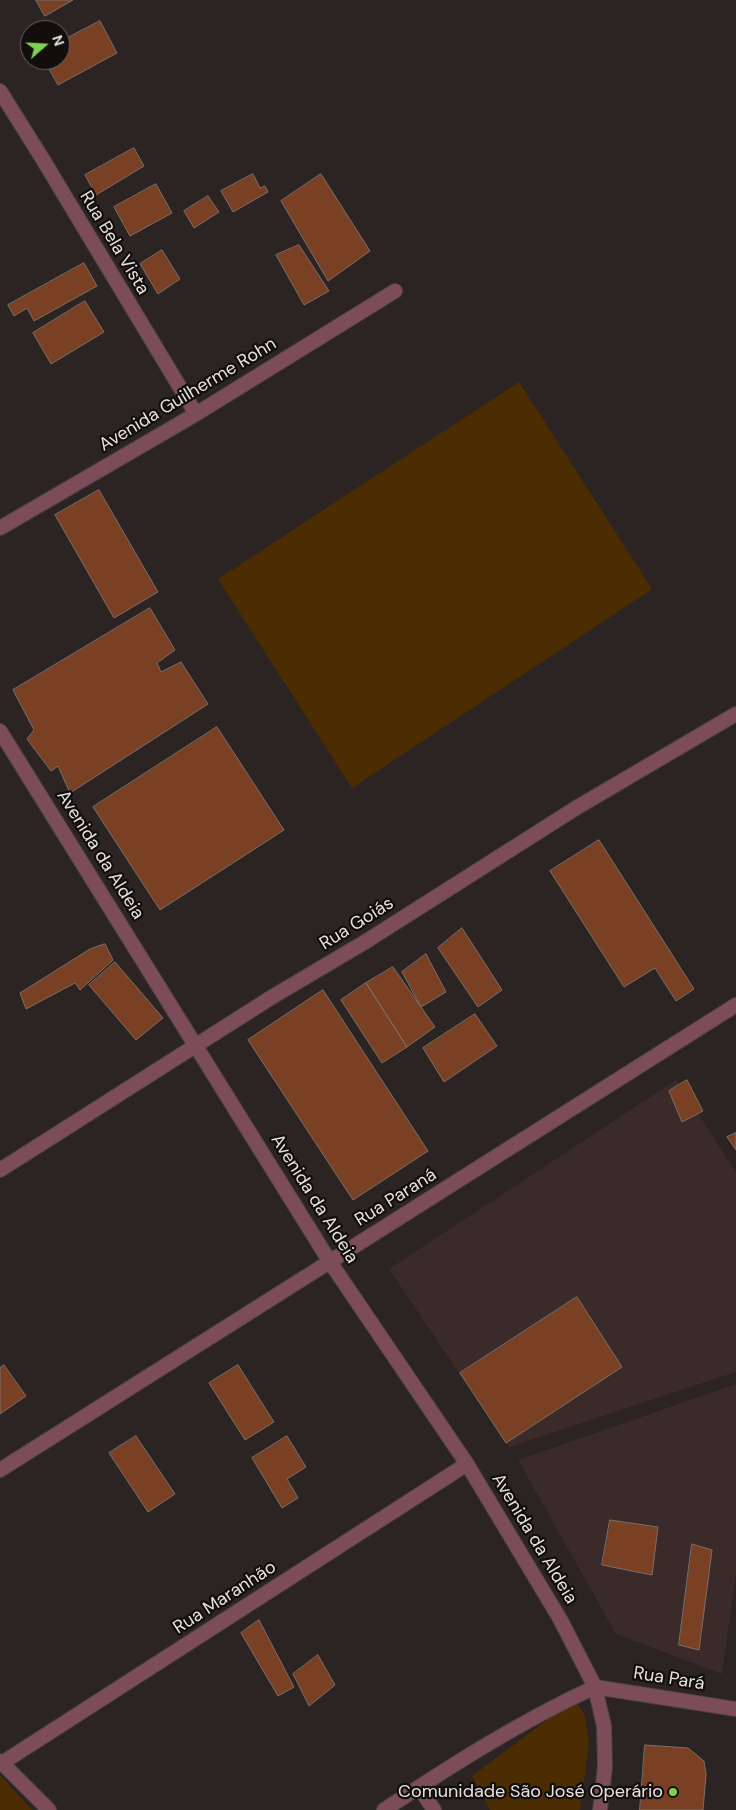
<!DOCTYPE html>
<html>
<head>
<meta charset="utf-8">
<style>
	body { margin:0 }
	#map { position:relative; width:736px; height:1810px; overflow:hidden; background:#2c2423; font-family:"DM Sans",sans-serif }
	canvas { display:block }
	.north { position:absolute; left:20px; top:20px; width:50px; height:50px; box-sizing:border-box; background:#120e0e; border:1px solid #676262; border-radius:50%; rotate:71deg; font-size:14px; font-weight:700; line-height:20px; text-align:center; color:#e7e1e1 }
	.north::after { content:''; display:block; margin:auto; width:18px; height:22px; background:#82d050; clip-path:polygon(50% 0,100% 100%,50% 72%,0 100%) }
</style>
</head>
<body>
<div id="map">
<canvas width="736" height="1810"></canvas>
<div class="north">N</div>
</div>
<script>
const g = document.querySelector('canvas').getContext('2d');
g.lineJoin = 'round';
function fill(path, color) {
  g.fillStyle = color;
  g.fill(path, 'evenodd');
}
function strokePath(path, color, width, dash) {
  g.strokeStyle = color;
  g.lineWidth = width;
  g.lineCap = dash ? 'butt' : 'round';
  g.setLineDash(dash || []);
  g.stroke(path);
}
function drawText(font, color, halo, rows, align = 'center') {
  g.font = font + ' "DM Sans",sans-serif';
  g.lineWidth = 4.5;
  g.setLineDash([]);
  g.textBaseline = 'middle';
  g.strokeStyle = halo;
  g.fillStyle = color;
  for (const [text, x, y, turn = 0] of rows) {
    g.save();
    g.translate(x, y);
    g.rotate((+turn || 0) * Math.PI / 180);
    g.textAlign = isNaN(turn) ? turn : align;
    if (halo) g.strokeText(text, 0, 0);
    g.fillText(text, 0, 0);
    g.restore();
  }
}
fill(new Path2D(`
	M 676,1080 L 736,1172 L 736,1372 L 509,1447 L 389,1269 Z
	M 736,1384 L 736,1573 L 722,1674 L 616,1634 L 518,1460 Z`), '#3a2a29');
fill(new Path2D(`
	M 519,382 L 652,589 L 352,788 L 218,579 Z
	M 575,1699 L 585,1716 L 589,1743 L 580,1810 L 490,1810 L 472,1776 Z
	M 0,1775 L 32,1810 L 0,1810 Z`), '#4c2d02');
const building = new Path2D(`
	M 36,0 L 73,0 L 45,16 Z
	M 100,21 L 117,53 L 58,85 L 44,60 L 60,60 L 60,42 Z
	M 134,148 L 144,166 L 96,195 L 85,175 Z
	M 253,174 L 260,188 L 265,186 L 268,192 L 233,212 L 221,191 Z
	M 321,174 L 370,251 L 328,281 L 281,201 Z
	M 156,184 L 172,213 L 130,236 L 114,207 Z
	M 208,196 L 219,212 L 194,228 L 184,211 Z
	M 299,245 L 329,291 L 304,305 L 276,255 Z
	M 162,250 L 180,279 L 158,294 L 140,264 Z
	M 84,263 L 97,286 L 34,321 L 27,308 L 14,316 L 8,305 Z
	M 85,301 L 104,332 L 51,364 L 33,333 Z
	M 99,490 L 158,592 L 114,618 L 55,515 Z
	M 150,608 L 175,650 L 157,663 L 161,672 L 181,662 L 208,704 L 70,793 L 58,766 L 51,771 L 27,739 L 34,730 L 13,690 Z
	M 217,727 L 284,830 L 160,910 L 93,807 Z
	M 599,840 L 694,989 L 676,1001 L 655,968 L 624,987 L 550,871 Z
	M 462,928 L 502,990 L 478,1007 L 438,948 Z
	M 105,944 L 113,960 L 80,990 L 75,983 L 26,1009 L 20,993 L 90,949 Z
	M 426,954 L 446,992 L 421,1007 L 402,972 Z
	M 115,962 L 163,1018 L 136,1040 L 89,985 Z
	M 393,967 L 435,1027 L 407,1047 L 366,983 Z
	M 366,983 L 407,1047 L 382,1063 L 341,1000 Z
	M 323,990 L 428,1151 L 353,1200 L 248,1040 Z
	M 475,1014 L 497,1046 L 444,1082 L 423,1048 Z
	M 687,1080 L 703,1111 L 682,1122 L 669,1091 Z
	M 736,1133 L 736,1150 L 727,1137 Z
	M 577,1297 L 622,1367 L 506,1443 L 460,1373 Z
	M 4,1365 L 26,1396 L 0,1414 L 0,1368 Z
	M 238,1365 L 274,1422 L 245,1440 L 209,1383 Z
	M 136,1436 L 175,1494 L 148,1512 L 109,1453 Z
	M 287,1436 L 306,1467 L 287,1479 L 298,1498 L 282,1508 L 252,1458 Z
	M 610,1520 L 658,1527 L 652,1575 L 602,1565 Z
	M 692,1544 L 712,1550 L 699,1650 L 679,1645 Z
	M 259,1620 L 294,1687 L 278,1696 L 241,1633 Z
	M 318,1655 L 335,1685 L 309,1706 L 293,1674 Z
	M 645,1745 L 688,1748 L 704,1761 L 706,1775 L 703,1810 L 640,1810 Z`);
fill(building, '#794024');
strokePath(building, '#796f6b', 1);
const minor = new Path2D(`
	M 0,91 L 42,158 L 196,414
	M 0,528 L 196,414 L 395,291
	M 0,731 L 330,1262 L 467,1464 L 560,1619 L 595,1687 L 604,1726 L 605,1767 L 600,1810
	M 0,1170 L 272,997 L 365,942 L 576,808 L 736,714
	M 0,1470 L 736,1005
	M 595,1687 L 736,1709
	M 2,1763 L 467,1464
	M 419,1787 L 434,1810
	M 384,1810 C 452,1765 521,1721 595,1687`);
const tertiary = new Path2D(`
	M 0,1761 L 49,1810`);
strokePath(minor, '#4a4241', 16);
strokePath(tertiary, '#4a4241', 16);
strokePath(minor, '#7c4c5a', 14);
strokePath(tertiary, '#7c4c5a', 14);
for (const [x, y, r, color] of [
	[673,1792,5,"#82d050"]
]) {
  const dot = new Path2D();
  dot.arc(x, y, r, 0, 2 * Math.PI);
  g.fillStyle = color;
  g.fill(dot);
  strokePath(dot, '#120e0e', 2);
}
drawText('18px', '#e7e1e1', '#120e0e', [
	["Rua Bela Vista",114,243,59],
	["Avenida Guilherme Rohn",188,395,-31],
	["Avenida da Aldeia",100,855,58],
	["Rua Goiás",357,924,-32],
	["Rua Paraná",396,1198,-32],
	["Avenida da Aldeia",314,1199,58],
	["Avenida da Aldeia",534,1539,59],
	["Rua Maranhão",225,1598,-33],
	["Rua Pará",669,1679,9]
]);
drawText('18px', '#e7e1e1', '#120e0e', [
	["Comunidade São José Operário",663,1792]
], 'right');
</script>
</body>
</html>
